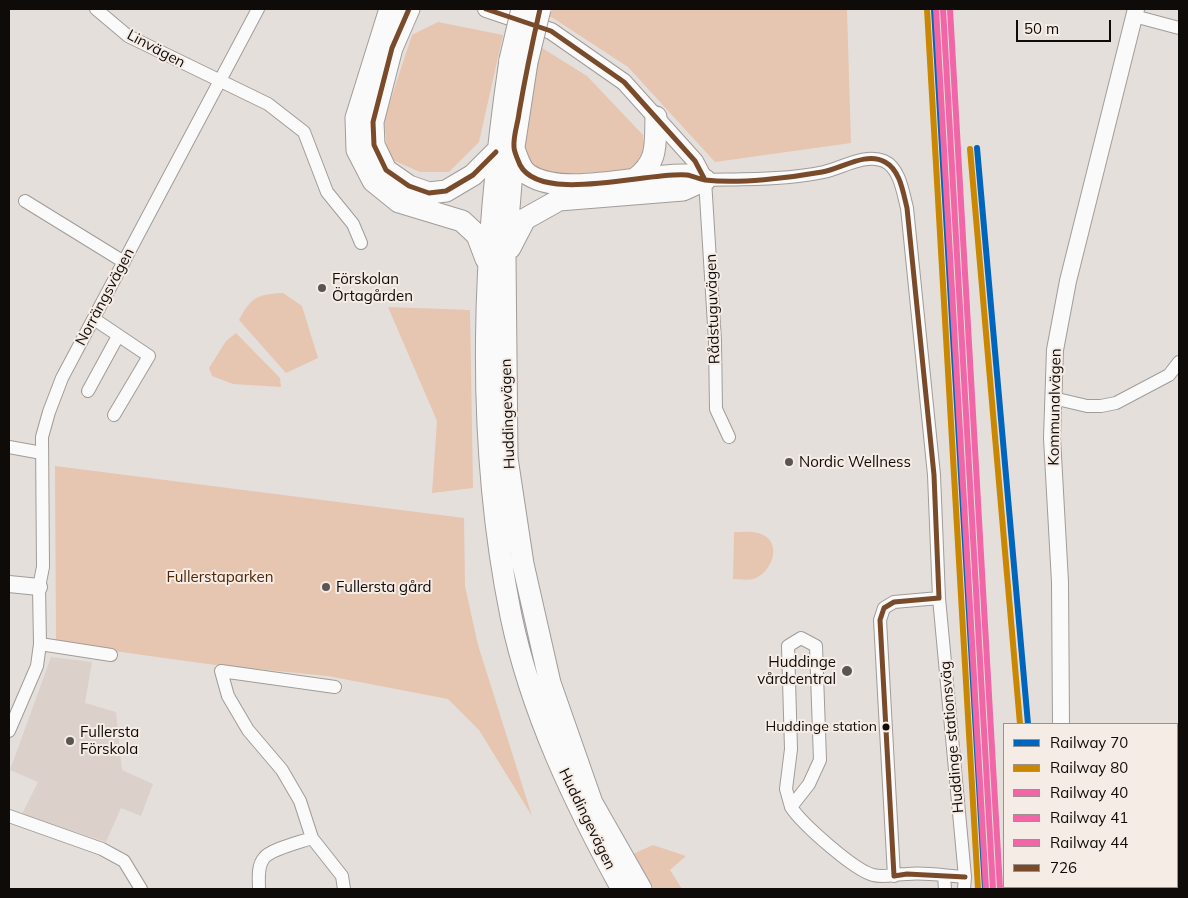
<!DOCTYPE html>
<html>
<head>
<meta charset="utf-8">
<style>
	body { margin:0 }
	#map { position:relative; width:1188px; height:898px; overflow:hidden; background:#e5dfdc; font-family:Mulish,sans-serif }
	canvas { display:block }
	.frame { position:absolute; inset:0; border:10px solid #0f0b09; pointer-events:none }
	.legend { position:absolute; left:1003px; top:723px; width:175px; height:165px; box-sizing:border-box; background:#f6ece6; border:1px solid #9a928e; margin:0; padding:6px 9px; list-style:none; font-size:15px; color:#0f0b09 }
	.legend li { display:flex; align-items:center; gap:10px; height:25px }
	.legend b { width:25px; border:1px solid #9a928e }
	.scale { position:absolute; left:1016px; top:20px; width:95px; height:22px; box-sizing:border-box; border:2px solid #0f0b09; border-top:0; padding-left:6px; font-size:15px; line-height:18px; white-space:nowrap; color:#0f0b09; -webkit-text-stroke:4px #f6ece6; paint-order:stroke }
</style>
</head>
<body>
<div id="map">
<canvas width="1188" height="898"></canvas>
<div class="frame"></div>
<ul class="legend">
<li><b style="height:6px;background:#0065bd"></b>Railway 70</li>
<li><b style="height:6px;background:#c98702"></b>Railway 80</li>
<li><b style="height:6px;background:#f166a7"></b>Railway 40</li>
<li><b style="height:6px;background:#f166a7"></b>Railway 41</li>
<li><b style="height:6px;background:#f166a7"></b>Railway 44</li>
<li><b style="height:6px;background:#7a4b2a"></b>726</li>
</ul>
<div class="scale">50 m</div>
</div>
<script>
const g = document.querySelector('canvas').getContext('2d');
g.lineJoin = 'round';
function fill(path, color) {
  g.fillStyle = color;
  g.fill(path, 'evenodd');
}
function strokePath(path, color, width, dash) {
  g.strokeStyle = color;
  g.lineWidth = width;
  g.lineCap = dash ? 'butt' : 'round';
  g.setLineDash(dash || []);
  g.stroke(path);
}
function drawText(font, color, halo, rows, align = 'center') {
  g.font = font + ' Mulish,sans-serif';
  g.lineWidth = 4;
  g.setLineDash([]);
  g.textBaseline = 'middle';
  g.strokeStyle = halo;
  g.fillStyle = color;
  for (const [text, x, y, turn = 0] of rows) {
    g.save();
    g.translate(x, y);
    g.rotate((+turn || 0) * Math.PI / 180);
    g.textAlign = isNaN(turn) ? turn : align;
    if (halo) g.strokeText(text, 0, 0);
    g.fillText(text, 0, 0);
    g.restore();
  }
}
fill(new Path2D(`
	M 51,657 L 92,662 L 85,703 L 116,712 L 122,770 L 153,784 L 141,816 L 121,808 L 106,842 L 22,814 L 38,782 L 10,770 Z`), '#dbd0ca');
fill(new Path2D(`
	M 532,9 L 847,9 L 851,143 L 715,162 L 628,67 L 553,18 Z
	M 438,22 L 503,35 L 479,142 L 449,172 L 420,172 L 388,158 L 384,120 L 412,35 Z
	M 539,46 L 587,76 L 643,135 L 645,156 L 631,170 L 549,175 L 530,167 L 524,148 Z
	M 283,293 L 302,306 L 318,358 L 286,373 L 239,320 C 251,297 258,294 283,293 Z
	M 388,307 L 470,310 L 473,488 L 432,493 L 437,421 Z
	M 236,333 L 280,378 L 281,387 L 233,384 L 212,376 L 209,368 L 226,341 Z
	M 55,466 L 464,518 L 465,586 L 478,645 L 532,816 L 479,730 L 448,699 L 328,676 L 215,665 L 56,643 Z
	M 734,532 C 741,532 751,531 758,533 C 782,539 775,569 756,578 C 750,581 739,579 733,579 Z
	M 653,845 L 686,856 L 670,870 L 682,889 L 654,889 L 633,854 Z`), '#e6c5b1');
const minor = new Path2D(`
	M 96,9 L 128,36 L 268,104 L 304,132 L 327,192 L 353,224 L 361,243
	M 1134,16 L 1179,28
	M 25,201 L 124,262
	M 94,319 L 149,356 L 114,415
	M 88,391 L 118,336
	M 1053,398 L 1087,406 L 1101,406 L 1116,403 L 1169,375 L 1179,362
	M 729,437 L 716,409 L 715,341 L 705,180 C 745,179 786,180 824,172 C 842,168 865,153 884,161 C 900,168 903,193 907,208 L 934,475 L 939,598 L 965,877 L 964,889
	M 9,447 L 42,453
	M 40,644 L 111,655
	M 335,687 L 221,671 L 228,696 L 248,730 L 282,770 L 300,801 L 312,838 L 342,876 L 344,889
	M 9,731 L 37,666 L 40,644 L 39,587 L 43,567 L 42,437 L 49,412 L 62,378 L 258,9
	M 791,807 L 786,789 L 791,749 L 788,646 L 801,638 L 816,646 L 820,760 L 809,784 L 791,807 C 802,824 854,870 873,875 C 884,878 896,874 907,874 C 926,872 946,876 965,877
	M 9,816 L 102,849 L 124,861 L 141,889
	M 894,876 L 880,620 L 884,608 L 894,602 L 939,598
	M 944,876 L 945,889
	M 259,889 C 259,880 257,866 264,858 C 271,849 301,842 312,838`);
const tertiary = new Path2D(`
	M 486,9 L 551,31 L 624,82 L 695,161 L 705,180
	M 9,584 L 39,587
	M 1061,724 L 1060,582 L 1052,438 L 1055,350 L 1068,281 L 1136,9
	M 1133,887 L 1135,889`);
const primary = new Path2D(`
	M 390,9 L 356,118 L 357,150 L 373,181 L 399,202 L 462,221 L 477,235 L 486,259
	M 409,9 L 392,48 L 373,122 L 374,145 L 386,170 L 409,186 L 429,193 L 446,191 L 473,175 L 496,152
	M 510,60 C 483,243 474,434 511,616 C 531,712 575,804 622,889
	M 527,62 L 514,147 L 505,257 L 507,458 L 523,564 L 550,683 L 592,803 L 641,889
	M 514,149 C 518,158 520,170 529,175 C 565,198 644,173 686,175 C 692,176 699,178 705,180
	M 635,179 C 659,161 655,144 656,117
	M 510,248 L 525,219 L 559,200 L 683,190 L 705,180`);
strokePath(minor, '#a09c99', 14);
strokePath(tertiary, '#a09c99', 18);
strokePath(primary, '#a09c99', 23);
strokePath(minor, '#fbfafa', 12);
strokePath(tertiary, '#fbfafa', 16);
strokePath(primary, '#fbfafa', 21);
const primaryBridge = new Path2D(`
	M 510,60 L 522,9
	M 527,62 L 540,9`);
strokePath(primaryBridge, '#a09c99', 23, []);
strokePath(primaryBridge, '#fbfafa', 21);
strokePath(new Path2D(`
	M 409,9 L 392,48 L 373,122 L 374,145 L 386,170 L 409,186 L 429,193 L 446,191 L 473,175 L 496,152
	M 486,9 L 551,31 L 624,82 L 695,161 L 705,180
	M 540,9 C 532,44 525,78 519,113 C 518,123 513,136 514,147 C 514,152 518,160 520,165 C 541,205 650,171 687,175 C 693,176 699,179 705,180 C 739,184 789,178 822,172 C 841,169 866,151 885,162 C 900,170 903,192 907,208 L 934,475 L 939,598
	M 894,876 L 880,620 L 884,608 L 894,602 L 939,598
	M 894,876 L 907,874 L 965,877`), '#7a4b2a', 5);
strokePath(new Path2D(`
	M 934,9 L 985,889
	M 977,148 L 1028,724`), '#0065bd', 6);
strokePath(new Path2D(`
	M 927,9 L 978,889
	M 970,149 L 1020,724`), '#c98702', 6);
strokePath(new Path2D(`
	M 943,9 L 993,889`), '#f166a7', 6);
strokePath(new Path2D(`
	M 936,9 L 986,889`), '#f166a7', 6);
strokePath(new Path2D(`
	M 950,9 L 1000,889`), '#f166a7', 6);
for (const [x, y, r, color] of [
	[322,288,5,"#5a5553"],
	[789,462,5,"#5a5553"],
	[326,587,5,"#5a5553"],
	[847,671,6,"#5a5553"],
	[886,727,4.5,"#0f0b09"],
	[70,741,5,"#5a5553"]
]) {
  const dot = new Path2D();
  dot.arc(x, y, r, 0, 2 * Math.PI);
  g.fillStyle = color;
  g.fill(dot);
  strokePath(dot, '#f6ece6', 2);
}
drawText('14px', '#0f0b09', '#f6ece6', [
	["Huddinge station",877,727]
], 'right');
drawText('15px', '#0f0b09', '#f6ece6', [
	["Linvägen",156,49,28],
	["Norrängsvägen",105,297,-62],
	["Rådstuguvägen",713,309,-92],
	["Kommunalvägen",1055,407,-89],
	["Huddingevägen",508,414,-92],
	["Huddinge stationsväg",952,737,-95],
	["Huddingevägen",587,819,64]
]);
drawText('15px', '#0f0b09', '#f6ece6', [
	["Förskolan",332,279],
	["Örtagården",332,296],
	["Nordic Wellness",799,462],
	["Fullersta gård",336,587],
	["Huddinge",836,662,"right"],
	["vårdcentral",836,679,"right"],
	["Fullersta",80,732],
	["Förskola",80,749]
], 'left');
drawText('15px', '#532400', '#f6ece6', [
	["Fullerstaparken",220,577]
]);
</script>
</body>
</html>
